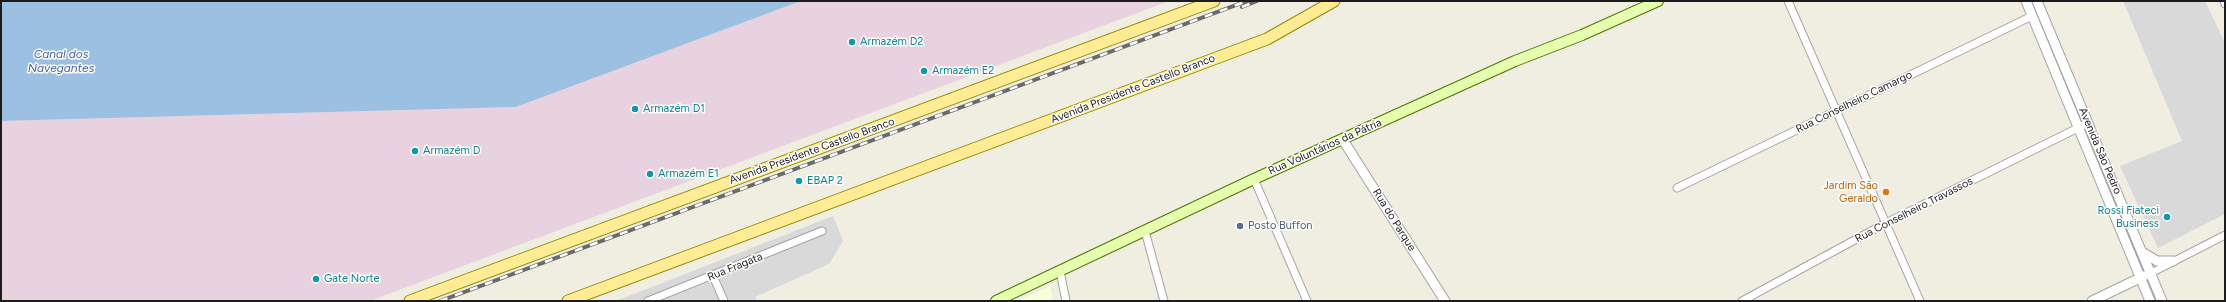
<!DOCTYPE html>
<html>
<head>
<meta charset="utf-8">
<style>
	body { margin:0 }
	#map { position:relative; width:2226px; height:302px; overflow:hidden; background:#efeee1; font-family:Figtree,sans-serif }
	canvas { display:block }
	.frame { position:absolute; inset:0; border:2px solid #1c1c1c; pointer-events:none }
</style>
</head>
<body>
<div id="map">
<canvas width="2226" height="302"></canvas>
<div class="frame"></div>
</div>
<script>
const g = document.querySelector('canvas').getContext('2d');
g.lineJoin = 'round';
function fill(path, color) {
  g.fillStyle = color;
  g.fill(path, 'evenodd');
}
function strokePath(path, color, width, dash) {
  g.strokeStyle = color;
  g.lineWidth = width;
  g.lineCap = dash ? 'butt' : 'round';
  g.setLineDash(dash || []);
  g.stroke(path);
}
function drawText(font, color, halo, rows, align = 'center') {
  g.font = font + ' Figtree,sans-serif';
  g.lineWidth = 3;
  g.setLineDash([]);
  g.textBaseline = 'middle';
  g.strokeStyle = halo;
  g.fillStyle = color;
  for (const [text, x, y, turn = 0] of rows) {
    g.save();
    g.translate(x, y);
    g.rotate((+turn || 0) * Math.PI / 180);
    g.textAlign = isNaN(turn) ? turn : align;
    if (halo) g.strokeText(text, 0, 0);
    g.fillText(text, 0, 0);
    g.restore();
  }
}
fill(new Path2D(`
	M 2123,1 L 2205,1 L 2225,43 L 2225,214 L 2158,248 L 2120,166 L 2182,141 Z
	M 833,216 L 843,241 L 829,264 L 755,297 L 757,301 L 616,301 Z`), '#dad9d9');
fill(new Path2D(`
	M 801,1 L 1169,1 L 370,301 L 1,301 L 1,121 L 516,107 Z`), '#e9d2df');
fill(new Path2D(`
	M 1050,286 L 1053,301 L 1020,301 L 1019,300 Z`), '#f5ffd9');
fill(new Path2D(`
	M 1,1 L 801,1 L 516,107 L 1,121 Z`), '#9cc0e1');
const minor = new Path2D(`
	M 1788,1 L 1920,301
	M 2224,1 L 2225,4
	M 1254,179 L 1307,301
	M 1677,188 L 2032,16
	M 1145,231 L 1164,301
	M 1060,271 L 1066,301
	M 2151,273 L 2225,235
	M 713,276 L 724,301
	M 648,301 L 822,231
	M 1742,301 L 1886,223 L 2088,123`);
const tertiary = new Path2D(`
	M 2026,1 L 2150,301
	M 2037,1 L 2162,301
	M 1343,140 L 1445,301
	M 2142,252 L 2157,261 L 2173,261
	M 2092,301 L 2144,276`);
const secondary = new Path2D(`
	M 996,301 L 1254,179 L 1515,61 L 1582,35 L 1658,1`);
const primary = new Path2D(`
	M 410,301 L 1214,1
	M 568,301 L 1267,39 L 1334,1`);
strokePath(minor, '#a3a3a3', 9);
strokePath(tertiary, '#a3a3a3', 11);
strokePath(secondary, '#4c7600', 12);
strokePath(primary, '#948900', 13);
strokePath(minor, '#fff', 7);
strokePath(tertiary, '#fff', 9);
strokePath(secondary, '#e6ffae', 10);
strokePath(primary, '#ffec95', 11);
const rail = new Path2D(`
	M 1242,7 L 1257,1
	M 440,301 L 1247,1`);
strokePath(rail, '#6a6a6a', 4);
strokePath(rail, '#fff', 2.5, [8]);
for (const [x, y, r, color] of [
	[852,42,4,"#0f9aa8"],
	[924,71,4,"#0f9aa8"],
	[635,109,4,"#0f9aa8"],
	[415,151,4,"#0f9aa8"],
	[650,174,4,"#0f9aa8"],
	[799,181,4,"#0f9aa8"],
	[1886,192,4,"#e8710a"],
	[2167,217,4,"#0f9aa8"],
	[1240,226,4,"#5c6f8a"],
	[316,279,4,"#0f9aa8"]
]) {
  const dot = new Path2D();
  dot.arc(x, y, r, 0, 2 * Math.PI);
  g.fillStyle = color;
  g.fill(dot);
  strokePath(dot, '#fff', 1.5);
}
drawText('11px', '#0d838f', '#fff', [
	["Armazém D2",860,42],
	["Armazém E2",932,71],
	["Armazém D1",643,109],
	["Armazém D",423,151],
	["Armazém E1",658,174],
	["EBAP 2",807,181],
	["Rossi Fiateci",2159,211,"right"],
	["Business",2159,224,"right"],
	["Gate Norte",324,279]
], 'left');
drawText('11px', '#1c1c1c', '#fff', [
	["Avenida Presidente Castello Branco",1133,89,-21],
	["Rua Conselheiro Camargo",1854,102,-26],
	["Rua Voluntários da Pátria",1325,147,-24],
	["Avenida Presidente Castello Branco",812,151,-20],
	["Avenida São Pedro",2100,151,67],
	["Rua Conselheiro Travassos",1914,210,-27],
	["Rua do Parque",1394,220,58],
	["Rua Fragata",735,267,-22]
]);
drawText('11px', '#c56008', '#fff', [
	["Jardim São",1878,186],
	["Geraldo",1878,199]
], 'right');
drawText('11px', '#4e5e75', '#fff', [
	["Posto Buffon",1248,226]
], 'left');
drawText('italic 12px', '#405db4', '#fff', [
	["Canal dos",61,54],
	["Navegantes",61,68]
]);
</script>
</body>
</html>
